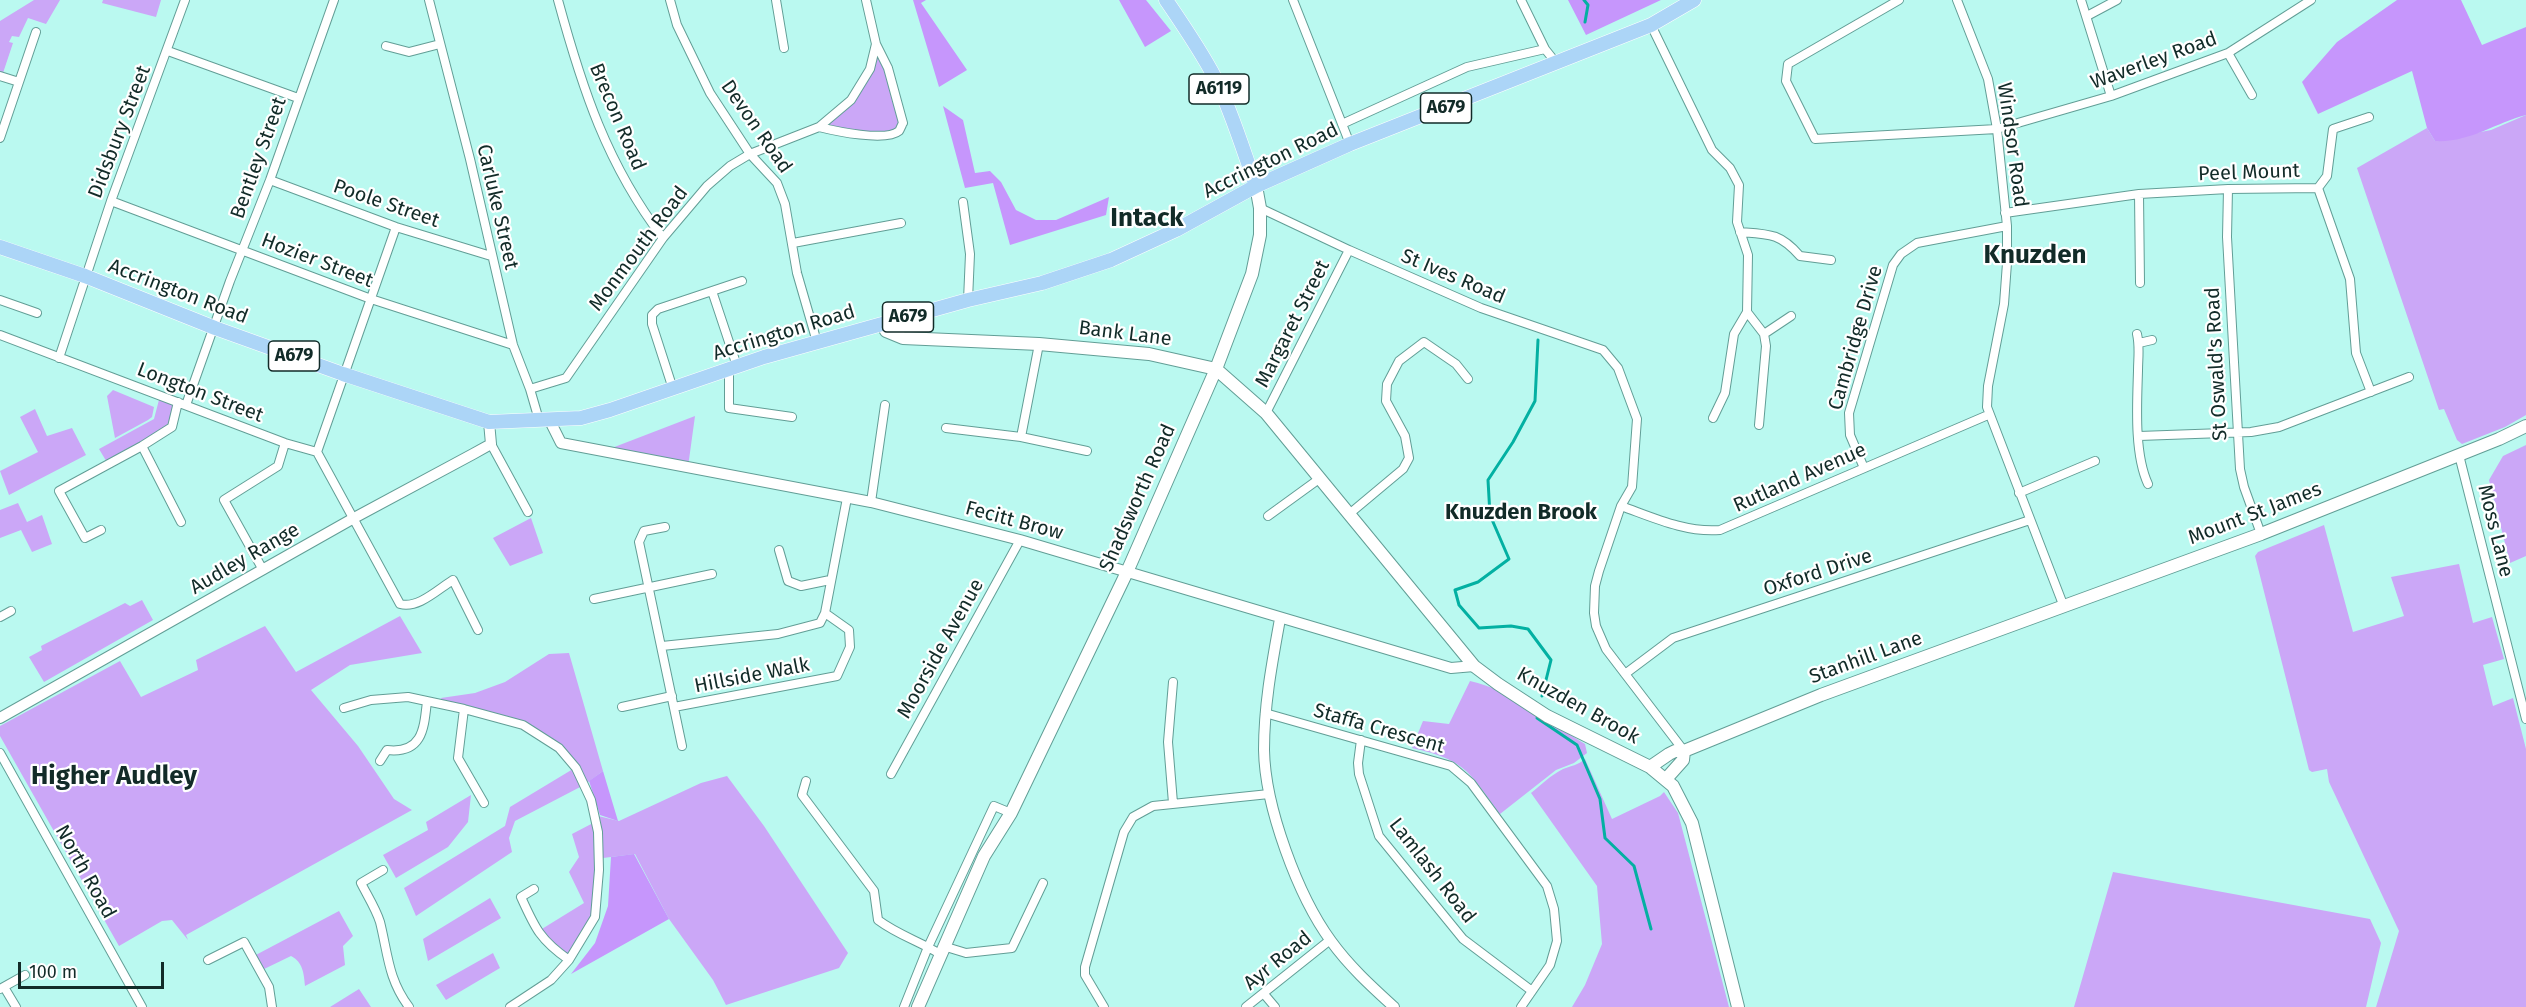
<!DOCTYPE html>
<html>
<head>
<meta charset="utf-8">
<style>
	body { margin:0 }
	#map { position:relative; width:2526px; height:1007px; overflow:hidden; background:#baf9f0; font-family:"Fira Sans",sans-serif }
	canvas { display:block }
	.scale { position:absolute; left:18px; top:962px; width:146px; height:27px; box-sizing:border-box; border:3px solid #122b28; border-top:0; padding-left:8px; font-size:18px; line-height:21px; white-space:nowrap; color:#122b28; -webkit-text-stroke:4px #fff; paint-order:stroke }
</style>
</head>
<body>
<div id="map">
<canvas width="2526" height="1007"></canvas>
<div class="scale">100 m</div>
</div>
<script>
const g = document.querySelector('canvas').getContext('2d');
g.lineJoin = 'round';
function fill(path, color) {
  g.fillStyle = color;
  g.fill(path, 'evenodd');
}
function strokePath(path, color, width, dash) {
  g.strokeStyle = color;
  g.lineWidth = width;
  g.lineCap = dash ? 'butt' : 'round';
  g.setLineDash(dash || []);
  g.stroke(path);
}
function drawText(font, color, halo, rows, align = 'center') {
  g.font = font + ' "Fira Sans",sans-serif';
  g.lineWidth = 4.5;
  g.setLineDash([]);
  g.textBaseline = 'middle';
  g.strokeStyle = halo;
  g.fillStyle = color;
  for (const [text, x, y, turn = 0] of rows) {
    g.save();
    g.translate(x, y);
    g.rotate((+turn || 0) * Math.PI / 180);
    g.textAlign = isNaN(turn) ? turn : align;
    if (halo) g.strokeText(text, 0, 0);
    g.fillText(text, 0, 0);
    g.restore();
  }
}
fill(new Path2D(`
	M 34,0 L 60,0 L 46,24 L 28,18 L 19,37 L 12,36 L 9,42 L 13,43 L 3,73 L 0,72 L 0,21 Z
	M 103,0 L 161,0 L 156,17 L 102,3 Z
	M 876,44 L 903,123 L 890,135 L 819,127 L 832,118 L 870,69 Z
	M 2526,115 L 2526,415 L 2505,427 L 2462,444 L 2457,440 L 2444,409 L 2439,410 L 2357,168 L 2427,128 L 2435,141 L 2491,130 Z
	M 113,390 L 154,407 L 152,417 L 148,420 L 115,438 L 107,396 Z
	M 160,396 L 178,402 L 172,427 L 108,464 L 99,449 L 154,419 Z
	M 35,409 L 47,436 L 72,428 L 86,455 L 9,495 L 0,471 L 38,452 L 20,417 Z
	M 695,416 L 688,467 L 604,451 Z
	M 2526,445 L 2526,556 L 2510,563 L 2489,480 L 2503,456 Z
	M 18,503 L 27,522 L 42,515 L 52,544 L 32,552 L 21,530 L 0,538 L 0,510 Z
	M 531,518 L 543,553 L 510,566 L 493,538 Z
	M 2324,525 L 2353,632 L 2404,616 L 2391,577 L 2459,564 L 2473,623 L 2492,617 L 2504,659 L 2483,665 L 2493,706 L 2513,698 L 2526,749 L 2526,1007 L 2376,1007 L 2399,931 L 2329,782 L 2327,769 L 2312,772 L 2309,770 L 2255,556 L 2258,552 Z
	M 142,600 L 153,620 L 44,682 L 29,657 L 42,650 L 41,646 L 125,603 L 130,606 Z
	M 400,616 L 422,653 L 350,665 L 311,690 L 358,746 L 394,799 L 412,810 L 186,935 L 188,940 L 172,920 L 162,921 L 119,946 L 0,736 L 0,726 L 120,661 L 141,697 L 198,670 L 196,660 L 265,626 L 296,672 Z
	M 569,653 L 603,771 L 584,785 L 515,821 L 509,838 L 512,852 L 416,916 L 404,888 L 505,826 L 510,807 L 573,769 L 559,748 L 523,725 L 444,705 L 441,698 L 475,693 L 505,682 L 549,654 Z
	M 1470,681 C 1512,690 1548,722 1585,744 L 1587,753 L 1574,763 L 1556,770 L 1500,814 C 1469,772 1466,760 1412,748 L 1423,721 L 1449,724 Z
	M 1585,759 L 1612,819 L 1660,796 L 1664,792 L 1678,813 L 1729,1007 L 1572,1007 L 1585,985 L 1602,944 L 1597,886 L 1531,793 C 1541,785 1551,775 1563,769 C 1571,766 1578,765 1585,759 Z
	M 727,776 L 764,826 L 848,953 L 839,968 L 726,1005 L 713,980 L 669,919 L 635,854 L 603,858 L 595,917 L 569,960 L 537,932 L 584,903 L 569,872 L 579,857 L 572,834 L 595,822 L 594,815 L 619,821 L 701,783 Z
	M 471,795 L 468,822 L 448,847 L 396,878 L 383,855 L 428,830 L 426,822 Z
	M 2113,872 L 2370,919 L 2381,943 L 2366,1007 L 2074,1007 Z
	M 490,898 L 501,918 L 428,961 L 423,939 Z
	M 339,911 L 353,936 L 343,946 L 345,965 L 305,986 C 304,974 303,962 291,956 L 260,971 L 252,957 Z
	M 493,953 L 500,968 L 446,1000 L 436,985 Z
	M 359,989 L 371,1007 L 330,1007 Z`), '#cba7f7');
fill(new Path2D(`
	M 913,0 L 926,0 L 921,3 L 967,70 L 939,87 Z
	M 1119,0 L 1146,0 L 1171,31 L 1145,47 Z
	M 1568,0 L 1661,0 L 1586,35 Z
	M 2397,0 L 2461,0 L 2482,45 L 2526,27 L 2526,115 C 2495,123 2469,143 2435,141 L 2427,128 L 2412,71 L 2318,114 L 2302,82 L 2337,42 Z
	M 943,106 L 963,120 L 975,173 L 990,171 L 1001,182 L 1016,210 L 1036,220 L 1056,220 L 1109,197 L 1106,215 L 1010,245 L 993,183 L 965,188 Z
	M 603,771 L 618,821 L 600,815 L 589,781 Z
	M 634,854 L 669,919 L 571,974 L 595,943 L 608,906 L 611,857 Z`), '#c696fc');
strokePath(new Path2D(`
	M 1584,0 L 1588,5 L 1585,22
	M 1538,340 L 1535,401 L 1513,442 L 1488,480 L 1490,515 L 1509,559 L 1478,582 L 1455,590 L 1459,605 L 1479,628 L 1511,626 L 1528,629 L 1551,660 L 1542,696
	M 1537,718 L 1577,745 L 1600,799 L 1605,838 L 1634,866 L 1651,929`), '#03b0a2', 3);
const minor = new Path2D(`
	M 429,0 L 470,159 L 513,345 L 530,389 L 539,420
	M 558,0 C 582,88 607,165 663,238
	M 670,0 L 677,25 L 710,93 L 750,154 L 777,183 L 785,204 L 797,273 L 817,342
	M 776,0 L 784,48
	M 1293,0 L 1350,144
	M 1521,0 L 1545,49 L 1557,64
	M 1899,0 L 1788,64 L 1786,81 L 1815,139 L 1997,129 L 2111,96 L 2228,53 L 2311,0
	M 1957,0 L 1988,79 L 1997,129 L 2007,226 L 2007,263 L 2004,304 L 1988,386 L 1987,407 L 2064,607
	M 2081,0 L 2111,96
	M 2087,16 L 2117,0
	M 1651,25 L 1712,150 L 1730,168 L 1739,185 L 1737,222 L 1748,255 L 1747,312 L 1734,334 L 1725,393 L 1713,418
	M 386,46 L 409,52 L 440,44
	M 168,51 L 298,98
	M 2228,53 L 2252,95
	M 0,76 L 19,82
	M 1342,124 L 1467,67 L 1545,49
	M 819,127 C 835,131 886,142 899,131 C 900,130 902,124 903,123 L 888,68 L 876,44
	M 0,138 L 36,32
	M 270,180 L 396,227 L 491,256
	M 2318,188 L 2327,176 L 2333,129 L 2369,117
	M 2228,189 L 2227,237 L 2240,469 L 2244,487 L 2261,534
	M 2139,194 L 2140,283
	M 111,201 L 371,299 L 513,345
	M 963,202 L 970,254 L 968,300
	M 1260,208 L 1349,250 L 1481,308 L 1603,350 L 1618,368 L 1637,419 L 1632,487 L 1621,506 L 1599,571 L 1595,586 L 1594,613 L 1596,626 L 1606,649 L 1684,751
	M 2005,213 L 2139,194 L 2228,189 L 2318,188 L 2350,279 L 2356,353 L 2371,392
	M 1740,232 C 1769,234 1780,233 1800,256 L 1831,260
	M 793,243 L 901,223
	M 712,291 L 737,366
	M 0,300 L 37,313
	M 1747,312 L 1764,334 L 1766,346 L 1759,425
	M 1764,334 L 1791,316
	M 2137,334 C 2140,347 2138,358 2138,371 C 2137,404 2134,454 2148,484
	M 0,335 L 285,443 L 317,452 L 400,604 C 418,609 437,590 453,580 L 478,630
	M 2139,343 L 2152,340
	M 59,358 L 111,201 L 185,0
	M 729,369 L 729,408 L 792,417
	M 530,389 L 566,378 L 663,238 L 707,186 L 730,166 L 750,154 L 819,127 L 851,100 L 870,69 L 876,44 L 866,0
	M 673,389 L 652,324 L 652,315 L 658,309 L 742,281
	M 186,405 L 230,281 L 270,180 L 334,0
	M 1266,413 L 1349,250
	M 946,428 L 1021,437 L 1087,451
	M 2139,436 L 2251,432 L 2279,427 L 2409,377
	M 1021,437 L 1039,344
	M 491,444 L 528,512
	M 142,446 L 181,522
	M 317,452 L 396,227
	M 2459,455 L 2526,719
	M 1864,468 L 1850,435 L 1849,413 L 1893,265 L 1901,254 L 1917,243 L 2007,226
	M 2019,493 L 2095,461
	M 871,502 L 885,405
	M 1621,506 C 1652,517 1686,533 1720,530 L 1988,415
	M 1348,515 L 1403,469 L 1409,458 L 1405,436 L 1386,401 L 1387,384 L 1399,361 L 1424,342 L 1456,364 L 1468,379
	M 1268,516 L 1319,479
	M 665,527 L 644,531 L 639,542 L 682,746
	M 101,530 L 85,538 L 59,491 L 142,446 L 172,427 L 178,402
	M 779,550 L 788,581 L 801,586 L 830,580
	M 263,570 L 224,500 L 278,466 L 285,443
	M 594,599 L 712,574
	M 0,617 L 11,611
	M 662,646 L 778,634 L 820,623 L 825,613
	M 1625,674 L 1673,638 L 2030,520
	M 1173,682 L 1168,742 L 1173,803
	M 622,707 L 672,696
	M 674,707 L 837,676 L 850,647 L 849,630 L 825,613 L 847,498
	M 344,708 L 371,700 L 408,697 L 464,709 L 523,725 L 559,748 L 576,768 L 591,800 L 598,832 L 599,870 L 595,917 L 569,960 L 551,980 L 510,1007
	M 464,709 L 458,758 L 484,803
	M 1265,713 L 1451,766 L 1471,783 L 1547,886 L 1554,909 L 1557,941 L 1550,965 L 1521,1007
	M 1361,740 L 1358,763 L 1359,774 L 1379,836 L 1463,939 L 1532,991
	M 0,753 L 142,1007
	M 380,761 L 387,750 C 423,754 424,728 427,701
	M 891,774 L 1020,540
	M 806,781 L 802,795 L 874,891 L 878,920 C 898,935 919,941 940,954
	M 383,870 L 361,883 C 367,895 376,909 380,922 C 388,954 388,979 409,1007
	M 534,889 L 521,897 C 535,928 540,940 569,960
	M 943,946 L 966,953 L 1012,948 L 1043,883
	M 208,960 L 244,942 L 269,987 L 272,1007
	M 4,987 L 16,1007
	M 0,989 L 25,975
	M 1264,994 L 1275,1007
	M 904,1007 L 928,947 L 994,806 L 1011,813
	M 1104,1007 L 1085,975 L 1085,967 L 1124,832 L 1133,817 L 1153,806 L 1269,794
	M 1246,1007 L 1330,940`);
const tertiary = new Path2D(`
	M 550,421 L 561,443 L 871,502 L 1020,540 L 1451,668 L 1474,666
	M 1280,619 C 1272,663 1264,705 1264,750 C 1265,807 1298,896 1331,941 C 1349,966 1371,986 1394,1007
	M 0,718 L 354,518 L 473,454 L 491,444 L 489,422`);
const secondary = new Path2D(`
	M 883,324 L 886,331 L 903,338 L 1039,344 L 1149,354 L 1216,369 L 1266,413 L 1474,666 L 1498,684 L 1547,716 L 1650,767 L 1673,786 L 1692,823 L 1738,1007
	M 1650,767 L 1669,754 L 1675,751 L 1684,751 L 1821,695 L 2261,534 L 2499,439 L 2526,426
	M 1666,779 L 1683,760 L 1684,751
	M 918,1007 L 984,856 L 1011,813 L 1127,572 L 1216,369 L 1252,274 L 1260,235 L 1260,208 L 1256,186`);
const primary = new Path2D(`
	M 1166,0 C 1183,25 1201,51 1215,78 C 1232,112 1243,150 1256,186
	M 0,247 L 85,276 L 215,328 L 343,374 L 489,422 L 581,418 L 610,410 L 764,357 L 968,300 L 1042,283 L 1111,260 L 1176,230 L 1256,186 L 1350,144 L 1651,25 L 1694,0`);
strokePath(minor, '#629e96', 10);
strokePath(tertiary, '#629e96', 12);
strokePath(secondary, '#629e96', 14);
strokePath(primary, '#fff', 15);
strokePath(minor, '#fff', 8);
strokePath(tertiary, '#fff', 10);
strokePath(secondary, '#fff', 12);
strokePath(primary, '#acd5f7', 14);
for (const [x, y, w] of [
	[1219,89,60],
	[1446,108,51],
	[908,317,51],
	[294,356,51]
]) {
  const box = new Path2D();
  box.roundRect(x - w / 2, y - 15, w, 30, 4.5);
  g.fillStyle = '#fff';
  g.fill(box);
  strokePath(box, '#122b28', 1.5);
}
drawText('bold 18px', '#122b28', null, [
	["A6119",1219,89],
	["A679",1446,108],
	["A679",908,317],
	["A679",294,356]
]);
drawText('20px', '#122b28', '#fff', [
	["Waverley Road",2154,61,-20],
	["Brecon Road",617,117,67],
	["Devon Road",756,127,55],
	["Didsbury Street",120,132,-69],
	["Windsor Road",2012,145,82],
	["Bentley Street",259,158,-70],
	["Accrington Road",1271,161,-26],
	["Peel Mount",2249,173,-2],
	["Poole Street",386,204,19],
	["Carluke Street",497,207,77],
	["Monmouth Road",639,249,-53],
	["Hozier Street",317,261,21],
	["St Ives Road",1453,277,23],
	["Accrington Road",178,292,21],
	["Margaret Street",1293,324,-63],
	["Accrington Road",784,333,-17],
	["Bank Lane",1125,334,7],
	["Cambridge Drive",1856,338,-74],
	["St Oswald's Road",2217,364,-93],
	["Longton Street",200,393,21],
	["Rutland Avenue",1800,478,-24],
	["Shadsworth Road",1138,498,-66],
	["Mount St James",2255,514,-21],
	["Fecitt Brow",1014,521,15],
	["Moss Lane",2495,531,76],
	["Audley Range",245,559,-30],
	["Oxford Drive",1818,573,-18],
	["Moorside Avenue",941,649,-61],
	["Stanhill Lane",1866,658,-20],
	["Hillside Walk",752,676,-11],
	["Knuzden Brook",1578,706,29],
	["Staffa Crescent",1379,729,16],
	["Lamlash Road",1432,871,52],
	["North Road",85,872,61],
	["Ayr Road",1278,961,-39]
]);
drawText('bold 22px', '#122b28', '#fff', [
	["Knuzden Brook",1521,513]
]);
drawText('bold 26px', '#122b28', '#fff', [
	["Intack",1147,219],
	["Knuzden",2035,256],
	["Higher Audley",114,777]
]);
</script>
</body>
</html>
